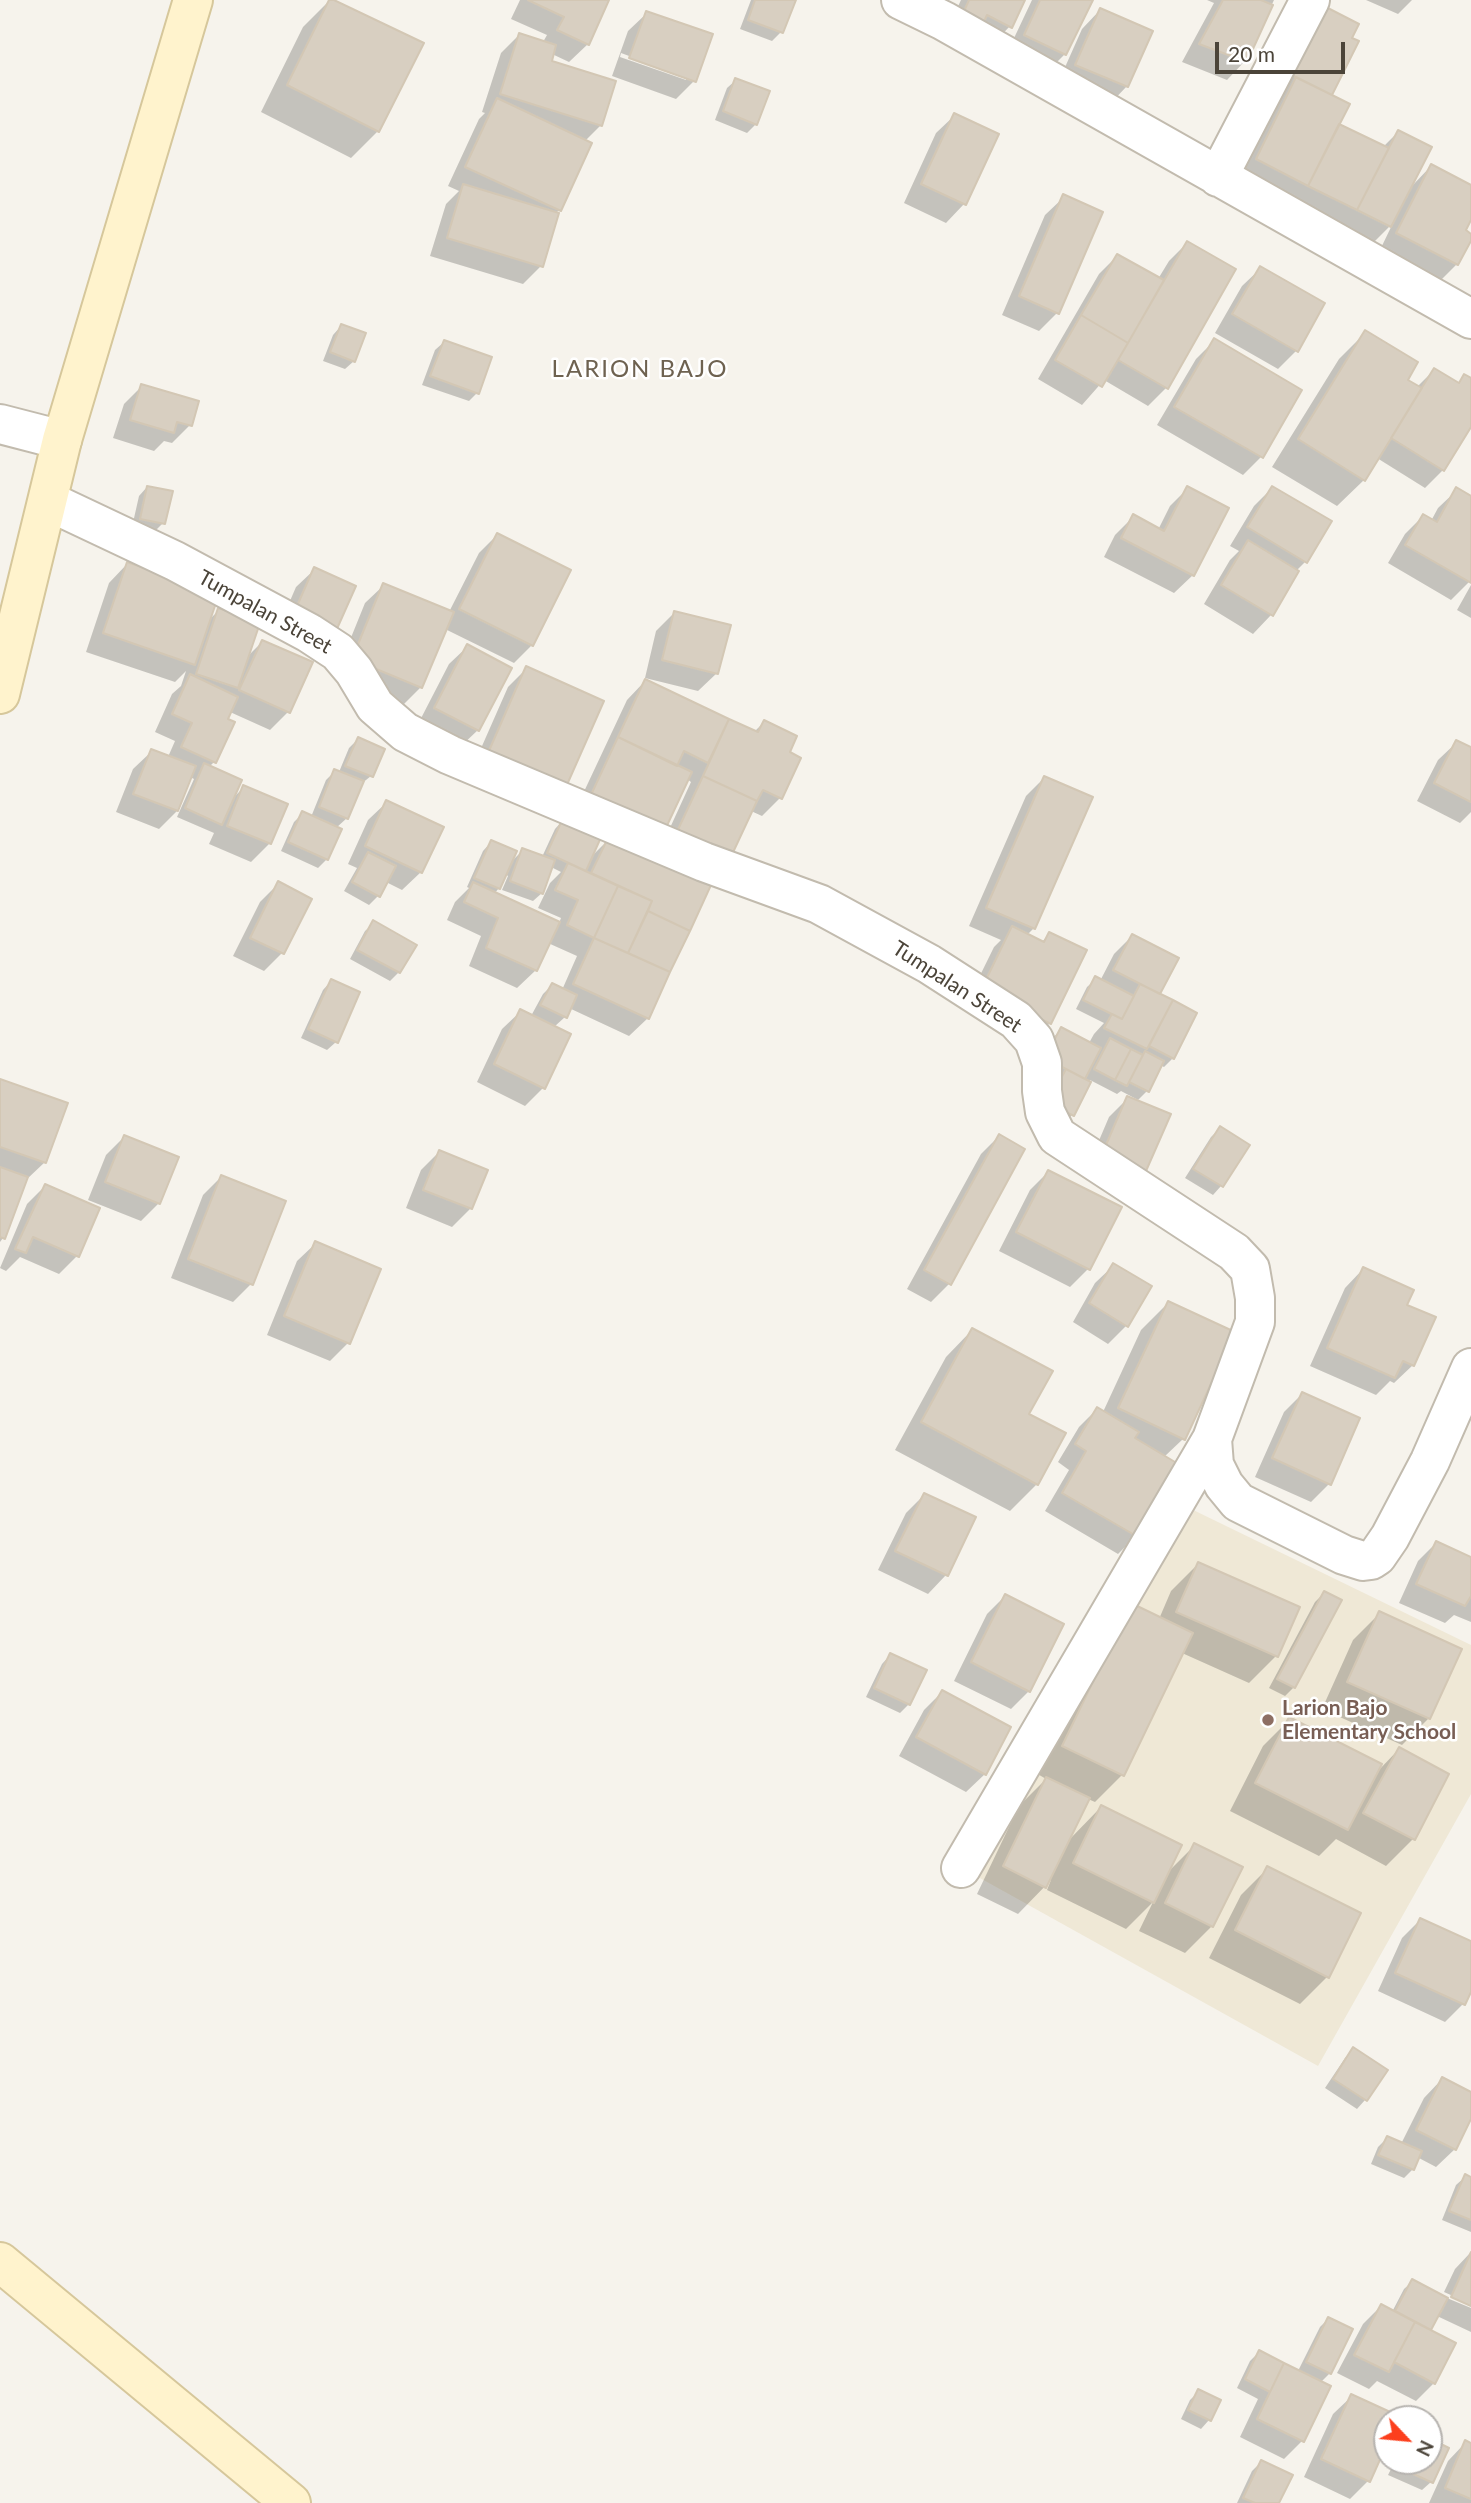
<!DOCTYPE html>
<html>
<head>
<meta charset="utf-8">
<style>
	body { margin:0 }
	#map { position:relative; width:1471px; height:2503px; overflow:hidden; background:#f6f3ec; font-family:Lato,sans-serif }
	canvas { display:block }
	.north { position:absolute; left:1373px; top:2405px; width:70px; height:70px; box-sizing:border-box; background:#fff; border:2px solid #b7b4b0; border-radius:50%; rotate:116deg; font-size:19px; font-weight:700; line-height:28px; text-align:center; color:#4b4439 }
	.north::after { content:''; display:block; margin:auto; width:24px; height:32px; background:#fc3f1d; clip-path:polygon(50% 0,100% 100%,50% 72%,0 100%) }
	.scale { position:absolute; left:1215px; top:42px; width:130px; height:32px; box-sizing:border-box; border:4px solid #4b4439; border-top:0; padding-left:9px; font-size:21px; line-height:24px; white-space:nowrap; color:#4b4439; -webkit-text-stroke:5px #fff; paint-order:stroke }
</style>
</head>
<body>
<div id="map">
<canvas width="1471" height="2503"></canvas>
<div class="north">N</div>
<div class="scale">20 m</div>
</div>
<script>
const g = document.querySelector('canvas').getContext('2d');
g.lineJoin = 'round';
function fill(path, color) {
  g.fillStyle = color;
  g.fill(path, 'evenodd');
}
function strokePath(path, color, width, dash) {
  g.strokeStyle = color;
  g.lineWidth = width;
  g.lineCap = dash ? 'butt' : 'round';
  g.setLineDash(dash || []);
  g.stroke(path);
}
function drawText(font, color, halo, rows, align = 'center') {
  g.font = font + ' Lato,sans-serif';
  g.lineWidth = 5;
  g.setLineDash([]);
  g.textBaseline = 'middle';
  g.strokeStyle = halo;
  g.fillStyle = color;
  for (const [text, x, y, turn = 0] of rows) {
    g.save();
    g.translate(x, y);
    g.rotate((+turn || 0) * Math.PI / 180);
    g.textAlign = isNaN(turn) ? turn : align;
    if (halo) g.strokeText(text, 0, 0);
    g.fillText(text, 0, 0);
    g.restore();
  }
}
fill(new Path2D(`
	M 1185,1506 L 1471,1645 L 1471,1794 L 1318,2066 L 978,1877 Z`), '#efe8d6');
fill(new Path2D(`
	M 330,0 L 378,131 L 351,158 L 261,112 L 303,27 Z
	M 520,0 L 608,0 L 588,44 L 569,62 L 552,54 L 550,62 L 601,125 L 585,141 L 559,210 L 555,214 L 541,266 L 523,284 L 430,256 L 446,204 L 459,191 L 448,186 L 479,119 L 485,113 L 482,112 L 501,53 L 519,35 L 543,42 L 547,35 L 511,19 Z
	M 751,0 L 792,0 L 781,32 L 772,41 L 740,29 Z
	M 961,0 L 1023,0 L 1010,26 L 992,45 L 944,36 Z
	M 1032,0 L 1091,0 L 1065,54 L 1047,72 L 1007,53 Z
	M 1207,0 L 1274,0 L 1245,61 L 1227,80 L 1182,62 L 1214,3 Z
	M 1366,0 L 1412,0 L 1398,14 Z
	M 1100,10 L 1127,86 L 1109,105 L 1058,83 L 1082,29 Z
	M 647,13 L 694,81 L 676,99 L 612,76 L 628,31 ZM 621,53 L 686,77 L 686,80 L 620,57 Z
	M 1302,25 L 1329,96 L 1337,124 L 1383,147 L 1398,132 L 1411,187 L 1431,166 L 1471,186 L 1471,216 L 1463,231 L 1471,237 L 1457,264 L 1439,282 L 1379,252 L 1393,223 L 1372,244 L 1239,177 Z
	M 736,80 L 756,124 L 747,133 L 715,120 L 727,88 Z
	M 955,115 L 997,135 L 964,204 L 946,223 L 904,203 L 936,133 Z
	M 1064,197 L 1057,313 L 1039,331 L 1002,315 L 1045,215 Z
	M 1187,243 L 1166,388 L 1148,406 L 1104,380 L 1082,405 L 1038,379 L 1099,274 L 1117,256 L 1158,279 L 1169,261 Z
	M 1261,268 L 1296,351 L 1278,369 L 1215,333 L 1242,286 Z
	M 341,326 L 354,361 L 345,369 L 323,361 L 333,335 Z
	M 1366,332 L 1406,380 L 1417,387 L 1434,370 L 1457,384 L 1465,376 L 1471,380 L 1471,424 L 1443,470 L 1425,488 L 1377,458 L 1364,480 L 1337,506 L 1272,467 L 1339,359 Z
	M 1214,341 L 1300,391 L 1261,457 L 1243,475 L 1157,425 L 1196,359 Z
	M 444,342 L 477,393 L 469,401 L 422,385 L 435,350 Z
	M 142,386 L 190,425 L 172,443 L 164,441 L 154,451 L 113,438 L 124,404 Z
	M 147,487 L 163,523 L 154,532 L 132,527 L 139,496 Z
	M 1188,488 L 1193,575 L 1174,593 L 1104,557 L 1115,535 L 1133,517 L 1158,530 L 1170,506 Z
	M 1272,488 L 1329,522 L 1305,562 L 1296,571 L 1271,615 L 1253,634 L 1204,604 L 1230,560 L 1239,551 L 1230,546 L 1254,506 Z
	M 1457,490 L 1471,498 L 1471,580 L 1451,600 L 1388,563 L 1405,534 L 1423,516 L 1431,521 L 1438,508 Z
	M 497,535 L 532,645 L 514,663 L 445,629 L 421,687 L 403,705 L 335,677 L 365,603 L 384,585 L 449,612 L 479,553 Z
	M 127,564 L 208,621 L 219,610 L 223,611 L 231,603 L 246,658 L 262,642 L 288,712 L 270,730 L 230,712 L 214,762 L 209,767 L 232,799 L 244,787 L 286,805 L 270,843 L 251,862 L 209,844 L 214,833 L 177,817 L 194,779 L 190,777 L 179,809 L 159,829 L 116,812 L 133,769 L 152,751 L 168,757 L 175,741 L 155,732 L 172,694 L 181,686 L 186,671 L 175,682 L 86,652 L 109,583 Z
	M 315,569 L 354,587 L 277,631 L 296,587 Z
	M 1471,585 L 1471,618 L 1457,610 Z
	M 674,613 L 717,673 L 698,691 L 645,678 L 656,631 Z
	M 468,646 L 478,730 L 459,748 L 417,726 L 449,664 Z
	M 526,669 L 602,702 L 471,771 L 508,687 Z
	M 645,681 L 754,732 L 764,722 L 787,753 L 780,798 L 762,816 L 751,811 L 658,854 L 691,782 L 687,779 L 573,815 L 627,700 Z
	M 358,739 L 371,776 L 361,784 L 347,818 L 336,828 L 327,859 L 318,868 L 281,851 L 294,822 L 303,813 L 311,817 L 326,780 L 335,771 L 339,772 L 349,748 Z
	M 1457,742 L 1471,749 L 1471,812 L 1460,823 L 1417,801 L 1438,760 Z
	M 1044,778 L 1091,798 L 1034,928 L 1026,936 L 1041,943 L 1049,934 L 1050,1023 L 1032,1041 L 964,1008 L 994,947 L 1001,940 L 969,926 L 1026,796 Z
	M 387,802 L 421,872 L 402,890 L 386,882 L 378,896 L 369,905 L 344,891 L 357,868 L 348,864 L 368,820 Z
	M 563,820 L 590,858 L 608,840 L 708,886 L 648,1018 L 629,1036 L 569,1008 L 565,1017 L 554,1027 L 543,1088 L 525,1106 L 477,1082 L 502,1029 L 521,1011 L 531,1016 L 543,994 L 552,985 L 562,990 L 577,956 L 548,943 L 536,970 L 517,988 L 469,966 L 481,936 L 447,920 L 455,902 L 469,888 L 467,887 L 483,851 L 491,842 L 510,863 L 523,850 L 542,857 L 555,829 ZM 551,867 L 561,872 L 550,883 L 538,908 L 561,918 L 559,923 L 494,894 L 499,888 L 505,874 L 508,876 L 502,890 L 533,901 L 542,893 Z
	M 278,884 L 282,953 L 264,971 L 233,956 L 260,902 Z
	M 374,923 L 399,972 L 390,981 L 350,959 L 365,931 Z
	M 1132,936 L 1158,995 L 1195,1014 L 1173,1058 L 1164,1067 L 1160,1065 L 1147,1091 L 1138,1100 L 1121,1091 L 1117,1094 L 1090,1080 L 1072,1115 L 1063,1124 L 1053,1038 L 1061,1029 L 1089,1043 L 1094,1034 L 1104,1023 L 1076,1009 L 1087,987 L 1096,979 L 1100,981 L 1114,954 Z
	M 331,981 L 336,1042 L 327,1050 L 301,1038 L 323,990 Z
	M 0,1081 L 45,1162 L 26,1180 L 3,1238 L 0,1242 Z
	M 1128,1098 L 1145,1170 L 1086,1171 L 1109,1117 Z
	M 1220,1128 L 1247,1146 L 1221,1186 L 1213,1195 L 1185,1178 L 1211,1137 Z
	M 999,1136 L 949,1284 L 931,1302 L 907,1289 L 981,1154 Z
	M 124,1137 L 159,1203 L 141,1221 L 88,1200 L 106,1155 Z
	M 439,1152 L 471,1208 L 452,1227 L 406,1208 L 421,1170 Z
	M 1048,1172 L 1088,1269 L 1070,1287 L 999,1251 L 1030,1190 Z
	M 221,1177 L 251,1284 L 233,1302 L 171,1278 L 203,1195 Z
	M 45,1186 L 77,1256 L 59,1274 L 20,1257 L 6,1271 L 0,1268 L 27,1204 Z
	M 316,1243 L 348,1343 L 330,1361 L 267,1335 L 297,1261 Z
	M 1114,1265 L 1126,1326 L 1108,1344 L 1073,1322 L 1095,1283 Z
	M 1363,1269 L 1405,1306 L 1413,1365 L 1394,1383 L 1390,1381 L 1376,1395 L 1310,1366 L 1345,1288 Z
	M 1168,1303 L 1183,1439 L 1164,1457 L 1136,1536 L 1118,1554 L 1045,1511 L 1069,1470 L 1058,1462 L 1079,1427 L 1097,1409 L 1103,1412 L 1141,1330 Z
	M 972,1330 L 1027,1414 L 1037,1484 L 1010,1511 L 895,1450 L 946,1357 Z
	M 1302,1394 L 1329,1484 L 1311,1502 L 1255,1477 L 1284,1412 Z
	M 924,1495 L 974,1518 L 946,1575 L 928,1594 L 878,1570 L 906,1513 Z
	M 1436,1543 L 1471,1559 L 1471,1622 L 1454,1615 L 1445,1623 L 1399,1603 L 1418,1561 Z
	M 1198,1564 L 1276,1656 L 1249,1683 L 1182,1653 L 1122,1775 L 1095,1802 L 1088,1799 L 1068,1841 L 1101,1807 L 1168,1872 L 1195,1845 L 1212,1926 L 1185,1953 L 1139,1931 L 1153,1902 L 1126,1929 L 1047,1890 L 1051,1880 L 1018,1914 L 977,1894 L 1019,1806 L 1046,1779 L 1036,1773 L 1105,1632 L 1159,1619 L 1171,1591 Z
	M 1324,1593 L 1294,1687 L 1285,1696 L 1269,1688 L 1315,1602 Z
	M 1005,1596 L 1029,1691 L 1011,1709 L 954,1681 L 987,1614 Z
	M 1380,1613 L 1429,1718 L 1402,1745 L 1322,1709 L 1353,1640 Z
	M 890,1655 L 909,1704 L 900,1713 L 866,1697 L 882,1664 Z
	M 942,1692 L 985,1774 L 966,1792 L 899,1756 L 924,1710 Z
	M 1290,1719 L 1377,1772 L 1399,1749 L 1447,1775 L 1413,1839 L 1386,1866 L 1336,1839 L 1319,1856 L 1230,1811 L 1263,1746 Z
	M 1268,1868 L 1327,1977 L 1300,2004 L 1209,1958 L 1241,1895 Z
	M 1420,1920 L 1471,1943 L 1471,1987 L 1463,2004 L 1445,2022 L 1378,1991 L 1402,1938 Z
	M 1353,2049 L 1385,2071 L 1365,2100 L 1357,2109 L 1325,2088 L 1345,2058 Z
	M 1442,2079 L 1471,2094 L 1471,2115 L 1455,2149 L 1436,2167 L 1417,2157 L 1413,2169 L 1404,2178 L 1371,2164 L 1378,2147 L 1387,2138 L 1401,2144 L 1424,2098 Z
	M 1465,2177 L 1471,2179 L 1471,2232 L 1442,2220 L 1456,2185 Z
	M 1471,2252 L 1471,2304 L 1444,2292 L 1455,2269 Z
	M 1413,2281 L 1442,2296 L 1471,2308 L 1471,2332 L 1437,2316 L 1429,2331 L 1434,2383 L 1416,2401 L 1377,2381 L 1369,2389 L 1337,2373 L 1363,2324 L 1381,2306 L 1392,2312 L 1404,2289 Z
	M 1328,2319 L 1330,2373 L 1321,2382 L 1302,2441 L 1284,2459 L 1240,2437 L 1258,2399 L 1237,2388 L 1250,2361 L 1259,2352 L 1298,2371 L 1320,2327 Z
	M 1199,2391 L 1209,2420 L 1201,2429 L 1181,2419 L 1190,2400 Z
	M 1352,2396 L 1396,2419 L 1387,2419 L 1387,2440 L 1368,2481 L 1350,2499 L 1304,2477 L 1333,2414 Z
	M 1429,2440 L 1431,2482 L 1422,2490 L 1388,2475 L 1395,2461 L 1429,2461 Z
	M 1466,2442 L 1471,2445 L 1471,2503 L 1429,2503 L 1448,2461 Z
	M 1261,2462 L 1277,2503 L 1237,2503 L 1252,2471 Z`), '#0003');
const building = new Path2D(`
	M 329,0 L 334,0 L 424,43 L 379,132 L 287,85 Z
	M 528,0 L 609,0 L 589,45 L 557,30 L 564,17 Z
	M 755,0 L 796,0 L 783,33 L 748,20 Z
	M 969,0 L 1025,0 L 1012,28 L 987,15 L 981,28 L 961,18 Z
	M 1040,0 L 1093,0 L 1066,55 L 1024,35 Z
	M 1223,0 L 1261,0 L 1273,5 L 1247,62 L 1199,44 Z
	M 1320,4 L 1359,24 L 1352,38 L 1359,41 L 1332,95 L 1285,72 Z
	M 1100,8 L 1153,31 L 1128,87 L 1075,65 Z
	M 646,11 L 713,34 L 696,82 L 629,58 Z
	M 519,33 L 556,45 L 552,61 L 616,81 L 602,126 L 500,94 Z
	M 1296,77 L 1350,104 L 1308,186 L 1256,159 Z
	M 735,78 L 770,91 L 757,125 L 723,111 Z
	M 497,98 L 592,143 L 561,211 L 465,167 Z
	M 954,113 L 999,134 L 966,205 L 921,184 Z
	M 1339,124 L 1389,148 L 1357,210 L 1308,186 Z
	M 1398,130 L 1432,147 L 1391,227 L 1357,210 Z
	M 1431,164 L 1471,185 L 1471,220 L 1466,230 L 1471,234 L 1471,241 L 1458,265 L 1396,233 Z
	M 463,184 L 559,213 L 543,267 L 447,238 Z
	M 1063,194 L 1103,212 L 1059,314 L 1019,296 Z
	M 1187,241 L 1236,269 L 1168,389 L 1118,360 Z
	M 1117,254 L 1164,280 L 1128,343 L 1081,315 Z
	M 1260,266 L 1325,303 L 1298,352 L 1232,314 Z
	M 1081,315 L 1128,343 L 1102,387 L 1055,360 Z
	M 341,324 L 366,333 L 355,362 L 330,352 Z
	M 1365,330 L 1418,362 L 1408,380 L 1422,388 L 1365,481 L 1298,439 Z
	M 1214,338 L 1302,390 L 1263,458 L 1174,407 Z
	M 444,340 L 492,357 L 479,394 L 430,376 Z
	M 1434,368 L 1459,383 L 1464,374 L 1471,378 L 1471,427 L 1444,471 L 1391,438 Z
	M 141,384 L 199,401 L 192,426 L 177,422 L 174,433 L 130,420 Z
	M 147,486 L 173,491 L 165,524 L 140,519 Z
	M 1187,486 L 1229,508 L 1194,576 L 1121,538 L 1133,514 L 1164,531 Z
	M 1272,486 L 1332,521 L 1307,563 L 1247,527 Z
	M 1456,487 L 1471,496 L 1471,583 L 1405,545 L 1423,514 L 1437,522 Z
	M 497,533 L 571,570 L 533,646 L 459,609 Z
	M 1248,540 L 1299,571 L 1273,616 L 1221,585 Z
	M 127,562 L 219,594 L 195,665 L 103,633 Z
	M 314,567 L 356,586 L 336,631 L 294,613 Z
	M 383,583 L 454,612 L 422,688 L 352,659 Z
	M 231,601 L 260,623 L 238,688 L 196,674 L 218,608 L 227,611 Z
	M 674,611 L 731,625 L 718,674 L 662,660 Z
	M 262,640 L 313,662 L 290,713 L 239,690 Z
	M 467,644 L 512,668 L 479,731 L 434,708 Z
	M 526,666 L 604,701 L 566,787 L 488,753 Z
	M 190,674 L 238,697 L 228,719 L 235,722 L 216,763 L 181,747 L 192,723 L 172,714 Z
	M 645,679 L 729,719 L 708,763 L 684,751 L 677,766 L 618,737 Z
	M 729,719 L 758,732 L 764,720 L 797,736 L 790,752 L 801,758 L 782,799 L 763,790 L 757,801 L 703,776 Z
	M 358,737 L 385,749 L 373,777 L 345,766 Z
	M 618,737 L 692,772 L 664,832 L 590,797 Z
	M 1456,740 L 1471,747 L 1471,802 L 1434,783 Z
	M 151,749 L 196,766 L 178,811 L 133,794 Z
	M 204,763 L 242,780 L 222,825 L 185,808 Z
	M 334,769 L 364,781 L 348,819 L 319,807 Z
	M 703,776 L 757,801 L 729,861 L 675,836 Z
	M 1044,776 L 1093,797 L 1035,929 L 986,908 Z
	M 243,785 L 288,804 L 271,844 L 227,826 Z
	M 386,800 L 444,827 L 422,873 L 365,846 Z
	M 302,811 L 342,829 L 328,860 L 288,842 Z
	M 563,818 L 602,835 L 586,871 L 547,853 Z
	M 608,838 L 711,885 L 690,931 L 648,911 L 652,901 L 591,873 Z
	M 491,840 L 517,851 L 500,889 L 474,878 Z
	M 522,848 L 555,860 L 543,894 L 510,881 Z
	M 368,852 L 396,866 L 380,897 L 352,882 Z
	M 568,863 L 618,886 L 594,938 L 567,925 L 578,900 L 555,890 Z
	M 278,881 L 312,899 L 284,954 L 250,938 Z
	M 473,882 L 560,922 L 537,971 L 486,948 L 498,918 L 464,902 Z
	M 618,886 L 652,901 L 628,953 L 594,938 Z
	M 648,911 L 690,931 L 670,972 L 628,953 Z
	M 373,920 L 417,945 L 400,973 L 357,950 Z
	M 1012,926 L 1044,942 L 1049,932 L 1087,950 L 1051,1024 L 981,990 Z
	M 1132,934 L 1179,958 L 1160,994 L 1113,970 Z
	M 594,938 L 670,972 L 649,1019 L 573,984 Z
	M 1095,976 L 1134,996 L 1122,1019 L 1083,1000 Z
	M 331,979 L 360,992 L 338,1043 L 308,1029 Z
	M 552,983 L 577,995 L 567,1018 L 540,1005 Z
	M 1140,984 L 1173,1000 L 1147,1049 L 1104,1028 L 1112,1014 L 1122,1019 Z
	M 1173,1000 L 1197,1013 L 1174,1059 L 1149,1046 Z
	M 520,1009 L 571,1034 L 545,1089 L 494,1064 Z
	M 1061,1027 L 1101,1048 L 1085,1079 L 1045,1058 Z
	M 1110,1038 L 1131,1049 L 1115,1080 L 1094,1069 Z
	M 1131,1049 L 1143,1055 L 1127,1086 L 1115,1080 Z
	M 1145,1051 L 1164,1061 L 1149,1092 L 1129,1082 Z
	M 1066,1069 L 1091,1082 L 1074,1116 L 1048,1103 Z
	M 0,1079 L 68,1103 L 46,1163 L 0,1147 Z
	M 1127,1096 L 1171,1114 L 1146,1171 L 1103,1152 Z
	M 1220,1126 L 1250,1145 L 1223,1187 L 1193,1169 Z
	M 999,1134 L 1025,1149 L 951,1285 L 924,1270 Z
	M 124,1135 L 179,1157 L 160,1204 L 105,1182 Z
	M 439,1150 L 488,1170 L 472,1209 L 423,1190 Z
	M 0,1167 L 28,1177 L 5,1239 L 0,1237 Z
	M 1048,1170 L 1122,1207 L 1090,1270 L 1016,1232 Z
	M 221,1175 L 286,1201 L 253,1285 L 188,1259 Z
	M 45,1184 L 100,1208 L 79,1257 L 33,1237 L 26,1253 L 15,1249 Z
	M 315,1241 L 381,1269 L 350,1344 L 284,1316 Z
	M 1113,1263 L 1152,1286 L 1128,1327 L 1089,1303 Z
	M 1363,1267 L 1414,1290 L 1407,1305 L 1436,1317 L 1414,1366 L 1403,1361 L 1395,1378 L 1327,1348 Z
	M 1168,1301 L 1235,1332 L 1185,1440 L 1118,1408 Z
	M 972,1328 L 1053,1371 L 1029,1414 L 1066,1433 L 1038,1485 L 921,1422 Z
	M 1302,1392 L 1360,1418 L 1331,1485 L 1272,1458 Z
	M 1097,1407 L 1139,1432 L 1135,1438 L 1180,1465 L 1138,1537 L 1062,1493 L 1086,1451 L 1075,1444 Z
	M 924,1493 L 976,1517 L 948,1576 L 895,1551 Z
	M 1436,1541 L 1471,1557 L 1471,1596 L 1465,1606 L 1416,1584 Z
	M 1198,1562 L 1300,1607 L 1278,1657 L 1176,1612 Z
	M 1324,1591 L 1342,1600 L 1295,1688 L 1277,1679 Z
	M 1005,1594 L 1064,1624 L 1030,1692 L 971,1662 Z
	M 1131,1603 L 1193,1633 L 1124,1776 L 1062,1746 Z
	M 1379,1611 L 1462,1649 L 1430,1719 L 1347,1682 Z
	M 890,1653 L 927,1670 L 910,1705 L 874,1688 Z
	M 942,1690 L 1011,1727 L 986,1775 L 916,1737 Z
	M 1289,1717 L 1382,1764 L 1348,1830 L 1255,1783 Z
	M 1399,1747 L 1449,1774 L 1415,1840 L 1363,1813 Z
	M 1046,1777 L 1090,1798 L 1046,1888 L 1003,1866 Z
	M 1101,1805 L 1182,1845 L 1154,1903 L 1073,1863 Z
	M 1194,1843 L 1243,1867 L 1213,1927 L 1165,1903 Z
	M 1267,1866 L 1361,1913 L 1329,1978 L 1235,1930 Z
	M 1420,1918 L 1471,1941 L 1471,1992 L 1465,2005 L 1395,1973 Z
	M 1353,2047 L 1388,2070 L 1367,2101 L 1333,2079 Z
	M 1442,2077 L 1471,2092 L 1471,2119 L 1456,2150 L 1416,2130 Z
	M 1387,2136 L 1422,2151 L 1414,2170 L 1378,2155 Z
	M 1465,2174 L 1471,2177 L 1471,2220 L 1449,2211 Z
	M 1471,2252 L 1471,2306 L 1451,2297 Z
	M 1412,2279 L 1448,2298 L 1431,2330 L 1395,2311 Z
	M 1381,2304 L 1415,2322 L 1389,2372 L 1354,2355 Z
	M 1328,2317 L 1353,2329 L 1331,2374 L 1306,2362 Z
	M 1415,2322 L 1456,2343 L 1435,2384 L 1394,2362 Z
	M 1259,2350 L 1284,2363 L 1270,2392 L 1245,2379 Z
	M 1284,2363 L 1331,2386 L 1304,2442 L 1257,2419 Z
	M 1198,2389 L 1221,2400 L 1211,2421 L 1188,2410 Z
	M 1351,2394 L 1399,2416 L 1398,2419 L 1387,2419 L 1387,2444 L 1370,2482 L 1321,2459 Z
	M 1429,2438 L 1449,2448 L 1433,2483 L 1396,2466 L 1398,2461 L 1429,2461 Z
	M 1465,2440 L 1471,2443 L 1471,2499 L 1445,2488 Z
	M 1261,2460 L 1293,2475 L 1279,2503 L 1255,2503 L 1243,2498 Z`);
fill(building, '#d8cfc1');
strokePath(building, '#d3c7b4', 2);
const street = new Path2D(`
	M 901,0 L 944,21 L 1471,319
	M 1218,177 L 1310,0
	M 0,424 L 62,440
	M 48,501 L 175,561 L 309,633 L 338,652 L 354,671 L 375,706 L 405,732 L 450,755 L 704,862 L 819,904 L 929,964 L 1016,1020 L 1034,1040 L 1042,1063 L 1042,1091 L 1045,1112 L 1057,1136 L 1234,1252 L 1250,1269 L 1255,1298 L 1255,1322 L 1212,1439 L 1214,1465 L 1224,1485 L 1238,1502 L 1344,1555 L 1363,1561 L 1371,1560 L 1377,1556 L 1390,1537 L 1430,1461 L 1471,1368
	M 961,1868 L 1212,1439`);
const secondary = new Path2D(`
	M 0,694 L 62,440 L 193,0
	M 0,2262 L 291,2503`);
strokePath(street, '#c2bbae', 42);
strokePath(secondary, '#d6c79b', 42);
strokePath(street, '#fff', 38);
strokePath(secondary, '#fff3cd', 38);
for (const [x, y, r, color] of [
	[1268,1720,7,"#8d6e63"]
]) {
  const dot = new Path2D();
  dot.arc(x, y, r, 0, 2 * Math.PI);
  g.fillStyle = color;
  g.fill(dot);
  strokePath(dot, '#fff', 2.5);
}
drawText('21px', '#4b4439', '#fff', [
	["Tumpalan Street",265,612,29],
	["Tumpalan Street",957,987,33]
]);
drawText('bold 21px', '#785e54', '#fff', [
	["Larion Bajo",1282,1708],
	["Elementary School",1282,1732]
], 'left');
g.letterSpacing = '2px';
drawText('24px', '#6e6250', '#fff', [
	["LARION BAJO",640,369]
]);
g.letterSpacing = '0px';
</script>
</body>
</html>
